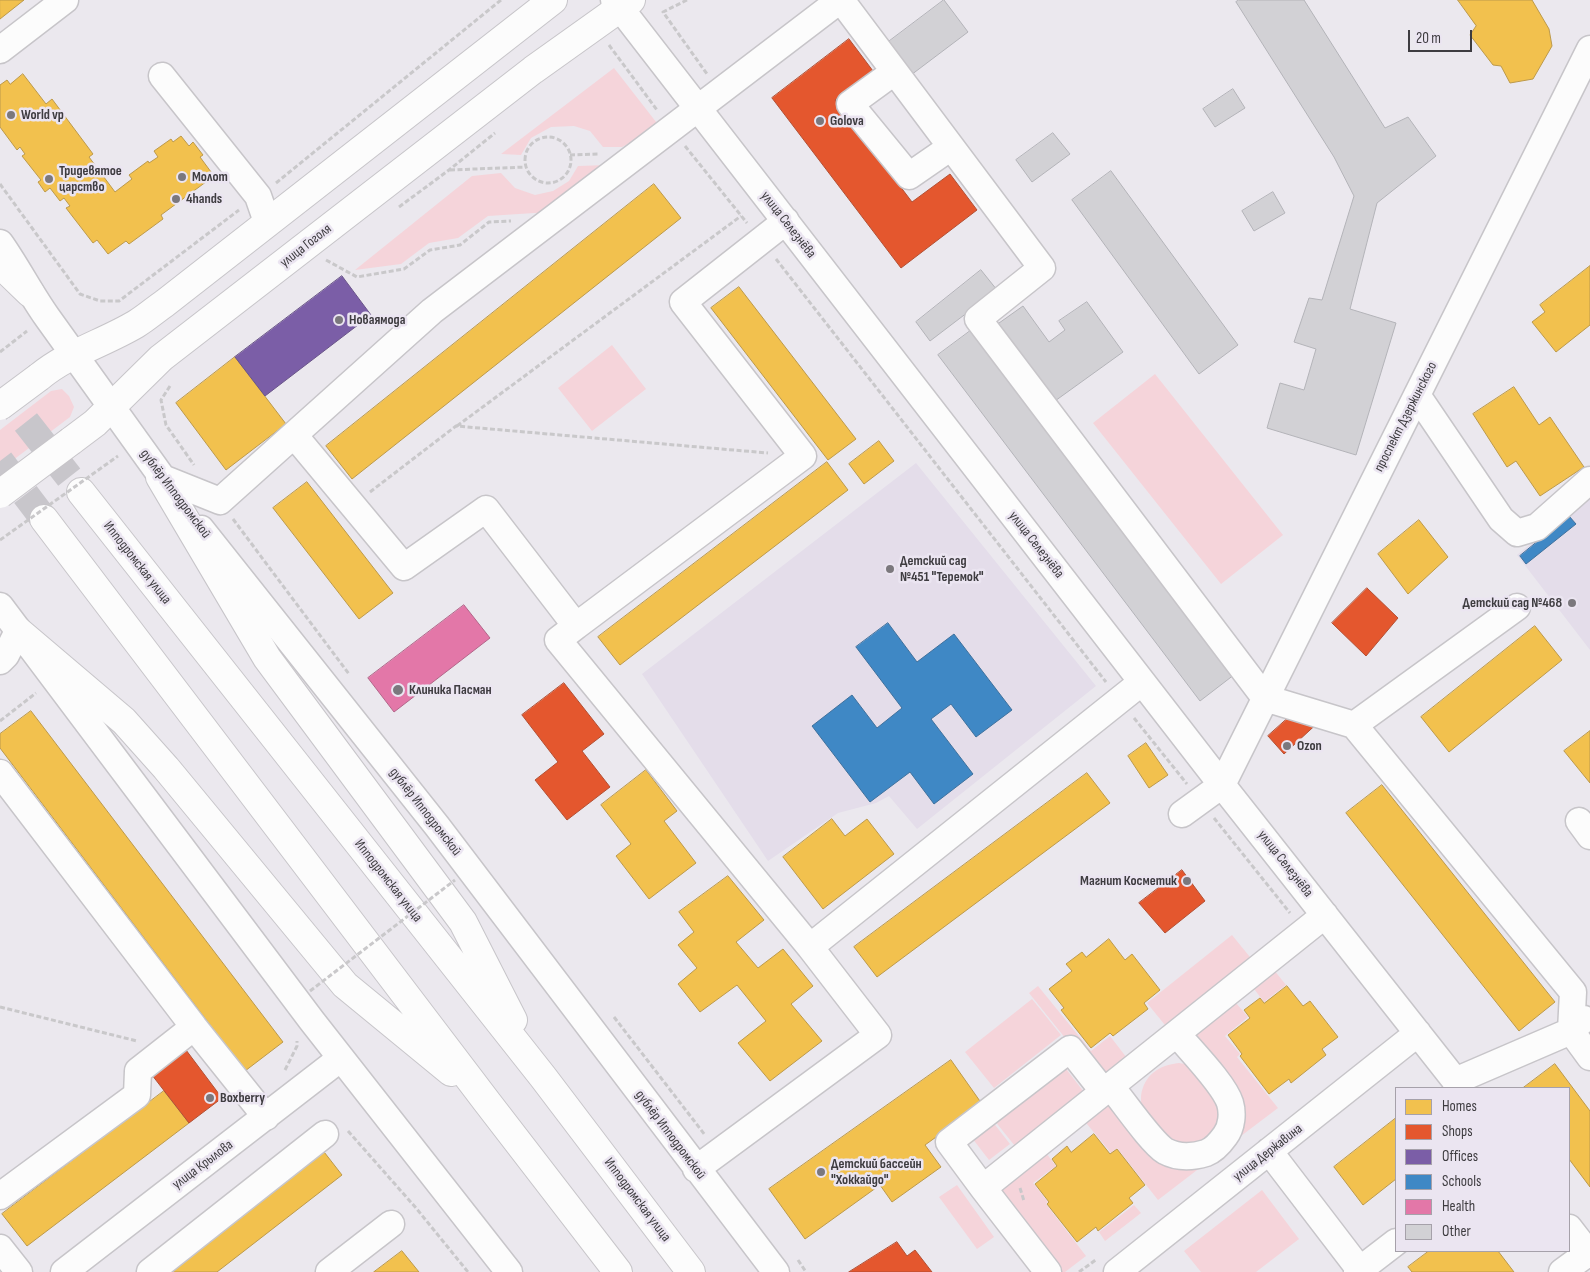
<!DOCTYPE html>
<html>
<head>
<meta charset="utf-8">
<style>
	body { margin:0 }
	#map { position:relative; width:1590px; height:1272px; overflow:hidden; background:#ebe8ee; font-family:"Sofia Sans Condensed",sans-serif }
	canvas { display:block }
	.legend { position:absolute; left:1395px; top:1087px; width:175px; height:165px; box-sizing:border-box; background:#ebe5f1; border:1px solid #a6a1aa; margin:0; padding:6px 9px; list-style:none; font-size:15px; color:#3e3c40 }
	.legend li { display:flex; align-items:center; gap:10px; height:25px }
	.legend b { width:25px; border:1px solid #a6a1aa }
	.scale { position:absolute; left:1408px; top:30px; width:64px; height:22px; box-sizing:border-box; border:2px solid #3e3c40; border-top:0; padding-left:6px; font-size:15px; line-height:18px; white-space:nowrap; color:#3e3c40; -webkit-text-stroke:4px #ebe5f1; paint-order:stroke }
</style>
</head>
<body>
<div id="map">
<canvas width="1590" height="1272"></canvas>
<ul class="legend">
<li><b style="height:14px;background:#f2c14e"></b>Homes</li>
<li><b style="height:14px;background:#e4572e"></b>Shops</li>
<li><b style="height:14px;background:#7b5ea7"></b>Offices</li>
<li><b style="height:14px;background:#3f88c5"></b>Schools</li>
<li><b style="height:14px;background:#e377a8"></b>Health</li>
<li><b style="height:14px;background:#d2d1d5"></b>Other</li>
</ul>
<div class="scale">20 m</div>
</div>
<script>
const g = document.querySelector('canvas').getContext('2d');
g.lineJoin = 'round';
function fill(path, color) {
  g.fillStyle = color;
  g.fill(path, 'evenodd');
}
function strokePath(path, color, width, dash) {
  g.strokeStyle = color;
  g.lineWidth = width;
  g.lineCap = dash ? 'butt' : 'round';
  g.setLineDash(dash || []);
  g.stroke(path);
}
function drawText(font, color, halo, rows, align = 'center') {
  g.font = font + ' "Sofia Sans Condensed",sans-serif';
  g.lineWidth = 5;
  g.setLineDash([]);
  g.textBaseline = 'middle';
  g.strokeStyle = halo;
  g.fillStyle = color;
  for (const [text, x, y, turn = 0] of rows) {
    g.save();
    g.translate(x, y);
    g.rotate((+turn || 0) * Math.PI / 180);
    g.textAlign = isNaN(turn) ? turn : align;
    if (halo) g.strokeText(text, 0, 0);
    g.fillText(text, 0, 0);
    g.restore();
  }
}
fill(new Path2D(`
	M 916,463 L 1096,686 L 917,829 L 889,796 L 876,803 L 838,813 L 768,861 L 642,674 Z
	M 1590,495 L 1590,650 L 1517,555 Z`), '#e4ddea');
fill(new Path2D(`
	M 614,68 L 660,127 L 622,147 L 603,147 L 590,131 L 574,126 L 551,127 L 531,138 L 521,155 L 501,154 Z
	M 607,165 L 550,212 L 488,216 L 458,238 L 429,243 L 401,264 L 355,270 L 472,176 L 501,173 L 515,188 L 535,195 L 553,191 L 569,181 L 578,166 Z
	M 612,345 L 646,389 L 592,431 L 558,388 Z
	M 1155,374 L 1283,535 L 1221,584 L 1093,423 Z
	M 62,389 L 69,396 L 74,407 L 70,417 L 0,470 L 0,430 L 51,391 Z
	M 1232,935 L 1254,962 L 1169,1030 L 1147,1003 Z
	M 1270,965 L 1286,985 L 1264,1002 L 1248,981 Z
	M 1038,986 L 1091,1051 L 1110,1036 L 1130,1062 L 1102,1084 L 1029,993 Z
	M 1230,996 L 1248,1017 L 1225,1036 L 1240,1054 L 1237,1057 L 1278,1108 L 1237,1139 L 1185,1033 Z
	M 1032,999 L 1061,1035 L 994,1088 L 965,1052 Z
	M 1179,1063 L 1190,1065 L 1224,1104 L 1216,1139 L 1181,1150 C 1174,1143 1146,1119 1143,1111 C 1141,1108 1141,1100 1141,1096 C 1144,1075 1159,1065 1179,1063 Z
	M 1063,1065 L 1087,1096 L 1019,1151 L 994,1120 Z
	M 1107,1093 L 1201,1167 L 1158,1200 L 1117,1148 L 1111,1153 L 1082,1118 Z
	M 992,1121 L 1010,1144 L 989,1160 L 972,1138 Z
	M 1043,1149 L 1056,1166 L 1033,1183 L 1048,1202 L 1046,1204 L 1086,1256 L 1065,1272 L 1052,1272 L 986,1188 Z
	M 957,1185 L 994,1237 L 977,1249 L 939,1197 Z
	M 1262,1190 L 1299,1239 L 1256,1272 L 1201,1272 L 1184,1251 Z
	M 1134,1205 L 1141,1213 L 1105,1241 L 1099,1232 Z`), '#f5d4da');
const homes = new Path2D(`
	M 0,0 L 24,0 L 0,19 Z
	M 1458,0 L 1532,0 L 1549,29 L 1552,46 L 1533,79 L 1510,83 L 1501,66 L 1493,65 L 1470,35 L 1476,26 Z
	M 23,74 L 46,104 L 52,99 L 93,154 L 89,157 L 115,192 L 132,179 L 129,175 L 148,161 L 149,163 L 158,157 L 154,151 L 171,139 L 173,142 L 181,136 L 189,146 L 193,142 L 203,155 L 200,157 L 214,176 L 161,215 L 163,219 L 129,244 L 126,241 L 108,254 L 97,240 L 93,243 L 66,208 L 70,206 L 64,198 L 60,201 L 50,188 L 45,192 L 38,182 L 41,180 L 22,156 L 25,154 L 20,147 L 17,150 L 0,127 L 0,85 L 7,80 L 10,84 Z
	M 654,184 L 681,218 L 352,479 L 326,446 Z
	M 1590,266 L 1590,325 L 1556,352 L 1532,322 L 1545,312 L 1540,305 Z
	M 739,287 L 856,439 L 828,460 L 711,308 Z
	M 235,357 L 286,424 L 226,470 L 176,403 Z
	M 1514,387 L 1539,425 L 1550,417 L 1584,467 L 1540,496 L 1516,461 L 1507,467 L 1473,414 Z
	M 879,441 L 894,461 L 864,484 L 849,464 Z
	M 827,462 L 848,490 L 620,665 L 598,637 Z
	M 307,482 L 393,593 L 359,619 L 273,508 Z
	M 1419,520 L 1448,557 L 1408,594 L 1378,554 Z
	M 1535,626 L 1562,660 L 1449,752 L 1421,717 Z
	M 31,711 L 283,1042 L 245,1071 L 0,748 L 0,734 Z
	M 1590,731 L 1590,783 L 1564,751 Z
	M 1146,743 L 1168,775 L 1149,788 L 1128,756 Z
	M 646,770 L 677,811 L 664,821 L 696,863 L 649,899 L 616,856 L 631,844 L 601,805 Z
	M 1087,773 L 1110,803 L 877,977 L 854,947 Z
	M 1382,785 L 1555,1002 L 1519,1031 L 1346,813 Z
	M 832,819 L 845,836 L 867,819 L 894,854 L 823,909 L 783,857 Z
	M 728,876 L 764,920 L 736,942 L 758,968 L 783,949 L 813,986 L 791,1004 L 822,1041 L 770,1081 L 738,1043 L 766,1021 L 737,985 L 700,1012 L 678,984 L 697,968 L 678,945 L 694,932 L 679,912 Z
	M 1109,939 L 1125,960 L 1132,954 L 1160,990 L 1144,1003 L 1148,1009 L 1113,1036 L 1110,1033 L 1091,1048 L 1061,1010 L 1064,1008 L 1049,989 L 1072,971 L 1066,964 L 1082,952 L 1086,957 Z
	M 1287,986 L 1303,1006 L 1310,1001 L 1338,1037 L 1322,1049 L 1326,1055 L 1291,1083 L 1289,1079 L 1269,1094 L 1240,1056 L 1242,1054 L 1228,1035 L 1250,1018 L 1244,1010 L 1260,998 L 1264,1003 Z
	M 951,1060 L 982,1104 L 925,1145 L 941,1167 L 892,1202 L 880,1185 L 805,1239 L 769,1189 Z
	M 1555,1064 L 1590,1111 L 1590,1187 L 1569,1159 L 1569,1088 L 1523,1088 Z
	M 164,1091 L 189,1123 L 27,1246 L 2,1214 Z
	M 1396,1118 L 1396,1179 L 1363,1205 L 1334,1167 Z
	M 1094,1134 L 1110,1154 L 1117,1149 L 1145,1185 L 1129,1198 L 1133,1203 L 1098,1231 L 1096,1227 L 1077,1242 L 1047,1204 L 1049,1202 L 1035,1184 L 1057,1166 L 1052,1159 L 1067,1146 L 1071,1152 Z
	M 321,1148 L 342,1175 L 217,1272 L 161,1272 Z
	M 402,1251 L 419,1272 L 374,1272 Z
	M 1429,1251 L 1498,1251 L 1514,1272 L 1412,1272 L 1408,1267 Z`);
fill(homes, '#f2c14e');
strokePath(homes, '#bc994a', 1);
const shops = new Path2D(`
	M 849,39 L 873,71 L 835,100 L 912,202 L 950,174 L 977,210 L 901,268 L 772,98 Z
	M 1367,588 L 1398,618 L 1366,656 L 1332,623 Z
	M 564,683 L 604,734 L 582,751 L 610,787 L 567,820 L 535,780 L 558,762 L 522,715 Z
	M 1306,702 L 1322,719 L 1284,754 L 1268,736 Z
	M 1182,870 L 1205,901 L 1165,933 L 1139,903 Z
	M 186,1050 L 222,1098 L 189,1123 L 152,1075 Z
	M 897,1242 L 907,1256 L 915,1250 L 932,1272 L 849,1272 Z`);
fill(shops, '#e4572e');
strokePath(shops, '#b24f33', 1);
const offices = new Path2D(`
	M 342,276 L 371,315 L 265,396 L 235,357 Z`);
fill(offices, '#7b5ea7');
strokePath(offices, '#695488', 1);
const schools = new Path2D(`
	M 1569,516 L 1576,524 L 1526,564 L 1520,556 Z
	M 888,623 L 917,662 L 954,634 L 1012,710 L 976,737 L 951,704 L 931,719 L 973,774 L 934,804 L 910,772 L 870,802 L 812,726 L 852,695 L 877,728 L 902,708 L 856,647 Z`);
fill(schools, '#3f88c5');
strokePath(schools, '#3f719d', 1);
const health = new Path2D(`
	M 464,605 L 490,638 L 394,712 L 368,678 Z`);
fill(health, '#e377a8');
strokePath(health, '#b26589', 1);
const building = new Path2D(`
	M 944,0 L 968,32 L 911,75 L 887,43 Z
	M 1239,0 L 1304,0 L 1385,128 L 1408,117 L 1436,156 L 1377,203 L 1350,309 L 1396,323 L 1356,455 L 1267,428 L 1280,383 L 1304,390 L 1316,349 L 1294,342 L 1309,298 L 1322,300 L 1354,196 L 1334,157 L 1236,2 Z
	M 1233,89 L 1245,108 L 1215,127 L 1203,109 Z
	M 1053,133 L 1070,154 L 1032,182 L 1016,160 Z
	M 1111,171 L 1238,345 L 1199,374 L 1072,200 Z
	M 1273,192 L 1285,213 L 1254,231 L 1242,211 Z
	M 981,270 L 997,290 L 930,341 L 916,322 Z
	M 1087,302 L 1123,352 L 1048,406 L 992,328 L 1023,306 L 1049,342 L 1065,330 L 1059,321 Z
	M 977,326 L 1239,671 L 1200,701 L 938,355 Z`);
fill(building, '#d2d1d5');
strokePath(building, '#b3b3b8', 1);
strokePath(new Path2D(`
	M 0,389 L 81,492
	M 0,461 L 44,519`), '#c8c6cb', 28, [28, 14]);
const minor = new Path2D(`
	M 614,0 L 1222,785 L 1461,1088
	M 841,0 L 1042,268 L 978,319 L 1265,698 L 1354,725 L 1573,992 L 1571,1031 L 1455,1081
	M 0,50 L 65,0
	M 894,72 L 850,104 L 909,176 L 951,147
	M 162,76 L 258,196 L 267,222
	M 0,243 C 17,267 30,293 47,317 L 174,494
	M 1417,395 L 1501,519 L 1517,533 L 1537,527 L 1590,480
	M 294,435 L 404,567 L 486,509 L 576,626 L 803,456 L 683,302 L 786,221
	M 160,477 L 220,501 L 432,311 L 840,0
	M 201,529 L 437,826 L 776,1272
	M 0,606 L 312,1021 L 509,1272
	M 576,626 L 558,640 L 810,947 L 878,1035 L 696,1169
	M 0,661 L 6,655 L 18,631
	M 1354,725 L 1517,607
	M 0,773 L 194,1027 L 266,1117
	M 1182,814 L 1222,785 L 1590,49
	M 1579,821 L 1590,836
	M 810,947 L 1142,682
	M 1584,1019 L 1571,1031 L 1590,1057
	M 1111,1087 C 1124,1102 1150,1141 1165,1151 C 1178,1158 1193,1157 1206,1153 C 1214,1150 1220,1143 1225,1136 C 1232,1127 1233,1113 1230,1103 C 1224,1084 1191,1051 1177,1034
	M 1269,1151 L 1360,1270
	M 983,1188 L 949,1142 L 1070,1049 L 1104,1092
	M 0,1196 L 137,1095 L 138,1071 L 194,1027
	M 1569,1228 L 1590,1255
	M 0,1248 L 19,1272
	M 64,1272 L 341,1058
	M 150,1272 L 325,1134
	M 329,1272 L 391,1224
	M 1048,1272 L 983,1188 L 1325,915
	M 1117,1272 L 1418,1033
	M 1357,1272 L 1396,1242
	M 1562,1272 L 1588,1253`);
const major = new Path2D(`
	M 39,377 C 68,353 104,343 136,324 C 146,318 155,310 165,303 L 553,0
	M 71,441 L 95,423 L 161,358 L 533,70 L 631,0`);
const highway = new Path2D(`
	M 0,264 L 30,293
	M 160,477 L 267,658 L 463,922 L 513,1020
	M 81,492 L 543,1077 L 691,1272
	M 44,519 L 487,1102 L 618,1272
	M 18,631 L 124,721 L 166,768 L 345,985 L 451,1072`);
strokePath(minor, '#c7c5c9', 29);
strokePath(major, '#c7c5c9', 30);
strokePath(highway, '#c7c5c9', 30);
strokePath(new Path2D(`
	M 687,0 L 663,12 L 707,74
	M 609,45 L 657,110
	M525 160a23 23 0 1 1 46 0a23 23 0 1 1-46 0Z
	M 685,146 L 747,223
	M 570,155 L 599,154
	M 450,170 L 526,167
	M 276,183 L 501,0
	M 0,184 L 80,294 L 100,301 L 119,301 L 239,210
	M 399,207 L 449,170 L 495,133
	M 776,259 L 1106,682
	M 326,260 L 357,277 L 404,269 L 430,250 L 460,245 L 489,222 L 511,221
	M 0,352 L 27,331
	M 170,386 L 161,400 L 166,425 L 194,465
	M 457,426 L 741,216
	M 370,492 L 456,426 L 768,453
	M 233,519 L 349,674
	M 1134,718 L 1187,784
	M 0,721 L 36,693
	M 1214,818 L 1290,913
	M 0,1007 L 137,1041
	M 614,1017 L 705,1135
	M 285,1070 L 297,1046 L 297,1041
	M 348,1131 L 416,1208 L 468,1272
	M 1020,1188 L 1024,1201
	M 798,1260 L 806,1272
	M 1079,1272 L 1097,1259`), '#c9c8ca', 3, [5, 2.5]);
strokePath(minor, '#fcfcfc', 26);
strokePath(major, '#fcfcfc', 28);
strokePath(highway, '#fcfcfc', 28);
const majorBridge = new Path2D(`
	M 0,406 L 39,377
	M 0,494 L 71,441`);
strokePath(majorBridge, '#c7c5c9', 30, []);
strokePath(new Path2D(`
	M 0,540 L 118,456
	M 310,991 L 455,880`), '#c9c8ca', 3, [5, 2.5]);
strokePath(majorBridge, '#fcfcfc', 28);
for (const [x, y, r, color] of [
	[11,115,5,"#7b787d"],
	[820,121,5,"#7b787d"],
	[182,177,5,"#7b787d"],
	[49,179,5,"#7b787d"],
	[176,199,5,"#7b787d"],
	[339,320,5,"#7b787d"],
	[890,569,5,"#7b787d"],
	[1572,603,5,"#7b787d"],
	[398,690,6,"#7b787d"],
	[1287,746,5,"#7b787d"],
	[1187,881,5,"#7b787d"],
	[210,1098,5,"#7b787d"],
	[821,1172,5,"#7b787d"]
]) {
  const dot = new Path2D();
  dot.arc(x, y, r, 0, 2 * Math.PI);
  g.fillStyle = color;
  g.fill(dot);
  strokePath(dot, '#ebe5f1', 2);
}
drawText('bold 14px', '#3e3c40', '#ebe5f1', [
	["World vp",21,115],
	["Golova",830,121],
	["Тридевятое",59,171],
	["царство",59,187],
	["Молот",192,177],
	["4hands",186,199],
	["Новаямода",349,320],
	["Детский сад",900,561],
	["№451 \"Теремок\"",900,577],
	["Детский сад №468",1562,603,"right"],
	["Клиника Пасман",409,690],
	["Ozon",1297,746],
	["Магнит Косметик",1177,881,"right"],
	["Boxberry",220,1098],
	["Детский бассейн",831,1164],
	["\"Хоккайдо\"",831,1180]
], 'left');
drawText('14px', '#3e3c40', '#ebe5f1', [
	["улица Селезнёва",788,225,52],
	["улица Гоголя",306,246,-38],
	["проспект Дзержинского",1406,417,-63],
	["дублёр Ипподромской",175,494,53],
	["улица Селезнёва",1036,545,52],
	["Ипподромская улица",137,563,52],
	["дублёр Ипподромской",425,812,52],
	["улица Селезнёва",1285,864,52],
	["Ипподромская улица",388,881,52],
	["дублёр Ипподромской",670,1135,53],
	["улица Державина",1268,1153,-38],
	["улица Крылова",203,1165,-37],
	["Ипподромская улица",637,1200,53]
]);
</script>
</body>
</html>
